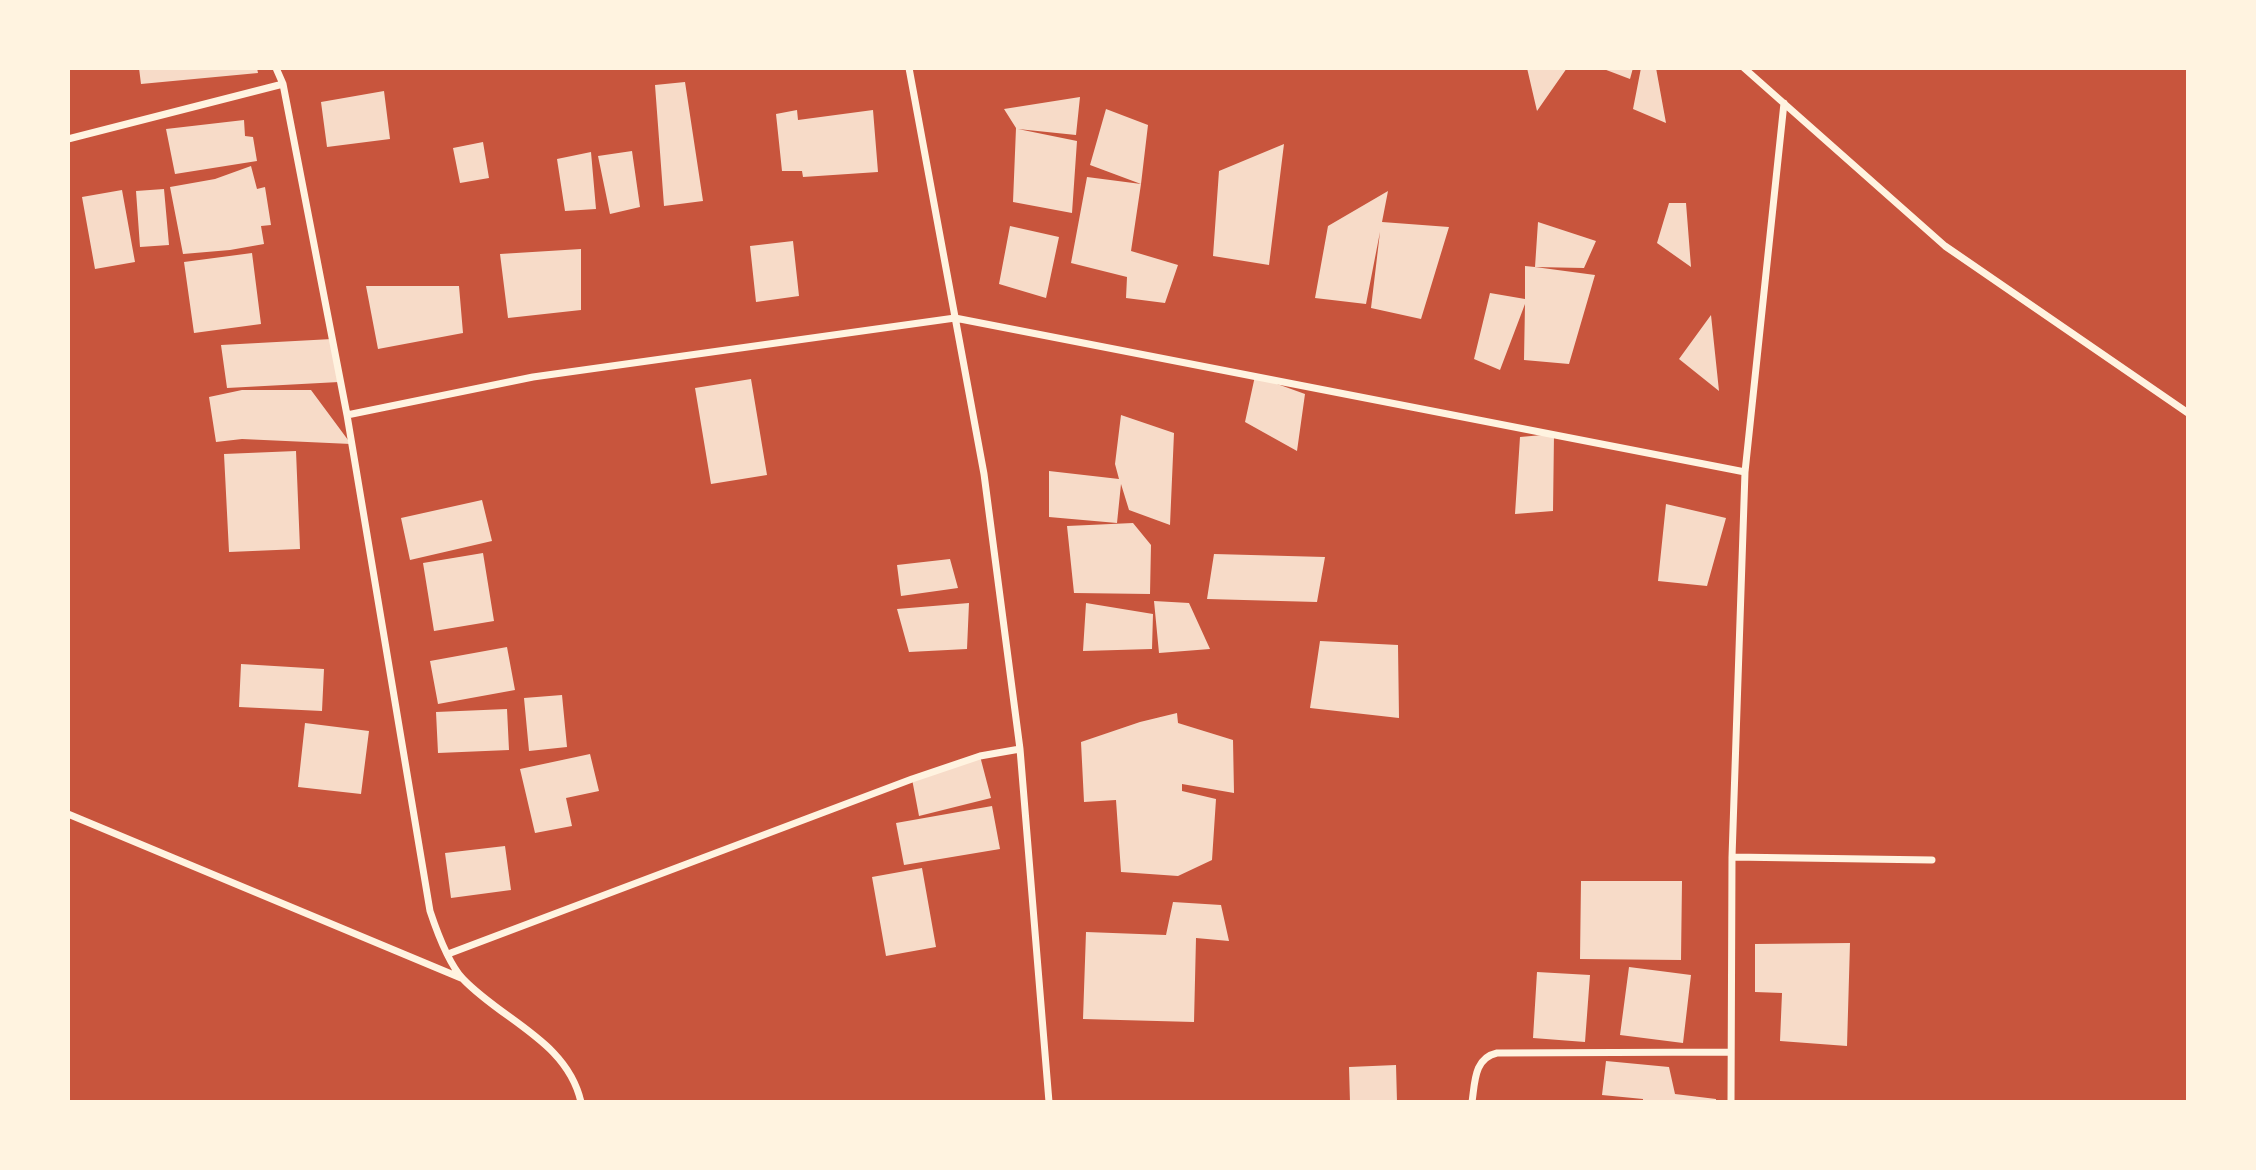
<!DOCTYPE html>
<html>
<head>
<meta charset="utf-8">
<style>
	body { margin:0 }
	#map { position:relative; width:2256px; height:1170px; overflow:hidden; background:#c8553d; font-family:"Open Sans",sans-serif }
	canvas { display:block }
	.frame { position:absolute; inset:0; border:70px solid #fff3e0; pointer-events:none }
</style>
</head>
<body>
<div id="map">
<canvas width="2256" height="1170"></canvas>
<div class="frame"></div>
</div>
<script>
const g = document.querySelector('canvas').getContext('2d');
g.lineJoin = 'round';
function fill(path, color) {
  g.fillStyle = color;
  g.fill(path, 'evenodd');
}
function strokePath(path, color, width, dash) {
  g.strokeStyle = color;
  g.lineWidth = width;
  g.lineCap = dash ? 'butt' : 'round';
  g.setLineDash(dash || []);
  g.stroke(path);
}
fill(new Path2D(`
	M 139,68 L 257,68 L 258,73 L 141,84 Z
	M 1527,68 L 1567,68 L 1537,111 Z
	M 1601,68 L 1633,68 L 1630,79 Z
	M 1641,68 L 1656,68 L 1666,123 L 1633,109 Z
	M 685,82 L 703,201 L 664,206 L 655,85 Z
	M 384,91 L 390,139 L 327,147 L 321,102 Z
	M 1080,97 L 1076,135 L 1018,129 L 1077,141 L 1072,213 L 1013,202 L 1016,128 L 1004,109 Z
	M 1106,109 L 1148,125 L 1141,184 L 1131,251 L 1178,265 L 1165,303 L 1126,298 L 1127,277 L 1071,263 L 1087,177 L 1141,184 L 1090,165 Z
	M 797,110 L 798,120 L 873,110 L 878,172 L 803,177 L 802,171 L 782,171 L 776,114 Z
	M 244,120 L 245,136 L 253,137 L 257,161 L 175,174 L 166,129 Z
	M 483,142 L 489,178 L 460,183 L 453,148 Z
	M 1284,144 L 1269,265 L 1213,256 L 1219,171 Z
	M 632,151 L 640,207 L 610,214 L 598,156 Z
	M 591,152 L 596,209 L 565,211 L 557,159 Z
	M 251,166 L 257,189 L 265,187 L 271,225 L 261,226 L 264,244 L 230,250 L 183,254 L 170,187 L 215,179 Z
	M 164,189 L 169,245 L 140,247 L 136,191 Z
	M 122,190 L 135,262 L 95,269 L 82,197 Z
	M 1388,191 L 1382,222 L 1449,227 L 1421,319 L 1371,308 L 1380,232 L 1366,304 L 1315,298 L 1328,226 Z
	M 1669,203 L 1686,203 L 1691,267 L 1657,243 Z
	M 1538,222 L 1596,241 L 1584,268 L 1535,267 L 1595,275 L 1569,364 L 1524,360 L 1525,304 L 1500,370 L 1474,359 L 1490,293 L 1525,299 L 1525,266 L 1535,267 Z
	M 1010,226 L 1059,237 L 1046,298 L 999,284 Z
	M 793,241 L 799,296 L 756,302 L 750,246 Z
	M 581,249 L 581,310 L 508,318 L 500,254 Z
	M 252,253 L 261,324 L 194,333 L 184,262 Z
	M 366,286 L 459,286 L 463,333 L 378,349 Z
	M 1711,315 L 1719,391 L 1679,359 Z
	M 332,339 L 339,382 L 227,388 L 221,345 Z
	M 1255,376 L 1305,394 L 1297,451 L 1245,422 Z
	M 751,379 L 767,475 L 711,484 L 695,388 Z
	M 242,390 L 311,390 L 351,444 L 242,439 L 216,442 L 209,397 Z
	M 1121,415 L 1174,433 L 1170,525 L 1129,510 L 1121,484 L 1117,523 L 1049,517 L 1049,471 L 1119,479 L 1115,464 Z
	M 1554,434 L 1553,511 L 1515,514 L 1520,437 Z
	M 296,451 L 300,549 L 229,552 L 224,454 Z
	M 482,500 L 492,541 L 410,560 L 401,518 Z
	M 1666,504 L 1726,518 L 1707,586 L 1658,581 Z
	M 1133,523 L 1151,545 L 1150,594 L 1074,593 L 1067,526 Z
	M 483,553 L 494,621 L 434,631 L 423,563 Z
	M 1214,554 L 1325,557 L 1317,602 L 1207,599 Z
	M 950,559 L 958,588 L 901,596 L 897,565 Z
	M 1154,601 L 1189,603 L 1210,649 L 1159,653 Z
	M 969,603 L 967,649 L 909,652 L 897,609 Z
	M 1086,603 L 1153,614 L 1152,649 L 1083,651 Z
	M 1320,641 L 1398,645 L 1399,718 L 1310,708 Z
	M 507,647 L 515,690 L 438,704 L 430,661 Z
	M 241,664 L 324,669 L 322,711 L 239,707 Z
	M 562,695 L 567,747 L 529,751 L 524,698 Z
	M 507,709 L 509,750 L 438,753 L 436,712 Z
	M 1177,713 L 1178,723 L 1233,740 L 1234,793 L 1182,784 L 1182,791 L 1216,799 L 1212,860 L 1178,876 L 1121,872 L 1116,800 L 1084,802 L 1081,742 L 1140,722 Z
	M 305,723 L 369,731 L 361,794 L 298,787 Z
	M 590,754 L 599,791 L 566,798 L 572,826 L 535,833 L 520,769 Z
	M 980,756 L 991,798 L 919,816 L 912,779 Z
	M 992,806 L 1000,849 L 904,865 L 896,823 Z
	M 505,846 L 511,890 L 451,898 L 445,853 Z
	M 922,868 L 936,947 L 886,956 L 872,877 Z
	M 1581,881 L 1682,881 L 1681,960 L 1580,959 Z
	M 1173,902 L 1221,905 L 1229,941 L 1196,938 L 1194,1022 L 1083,1019 L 1086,932 L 1166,935 Z
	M 1850,943 L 1847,1046 L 1780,1041 L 1782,993 L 1755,992 L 1755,944 Z
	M 1629,967 L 1691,975 L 1683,1043 L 1620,1035 Z
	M 1537,972 L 1590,975 L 1585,1042 L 1533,1038 Z
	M 1606,1061 L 1669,1067 L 1675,1094 L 1716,1099 L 1716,1102 L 1643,1102 L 1643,1099 L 1602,1095 Z
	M 1396,1065 L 1397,1102 L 1350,1102 L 1349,1067 Z`), '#f7dbc8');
strokePath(new Path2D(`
	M 276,68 L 283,84 L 347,415 L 430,911 C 437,932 448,963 463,979 C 503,1021 567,1041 581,1102
	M 909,68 L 984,474 L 1020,749 L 1049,1102
	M 1744,68 L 1945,246 L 2188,413
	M 68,139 L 283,84
	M 347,415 L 533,377 L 955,318 L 1745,472
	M 68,814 L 461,978
	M 1732,857 L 1932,860
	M 448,954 L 912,779 L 980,756 L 1020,749
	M 1472,1102 C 1475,1082 1474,1058 1497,1053 L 1731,1052
	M 1731,1102 L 1732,857 L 1745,472 L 1784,103`), '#fff3e0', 7);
</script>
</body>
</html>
